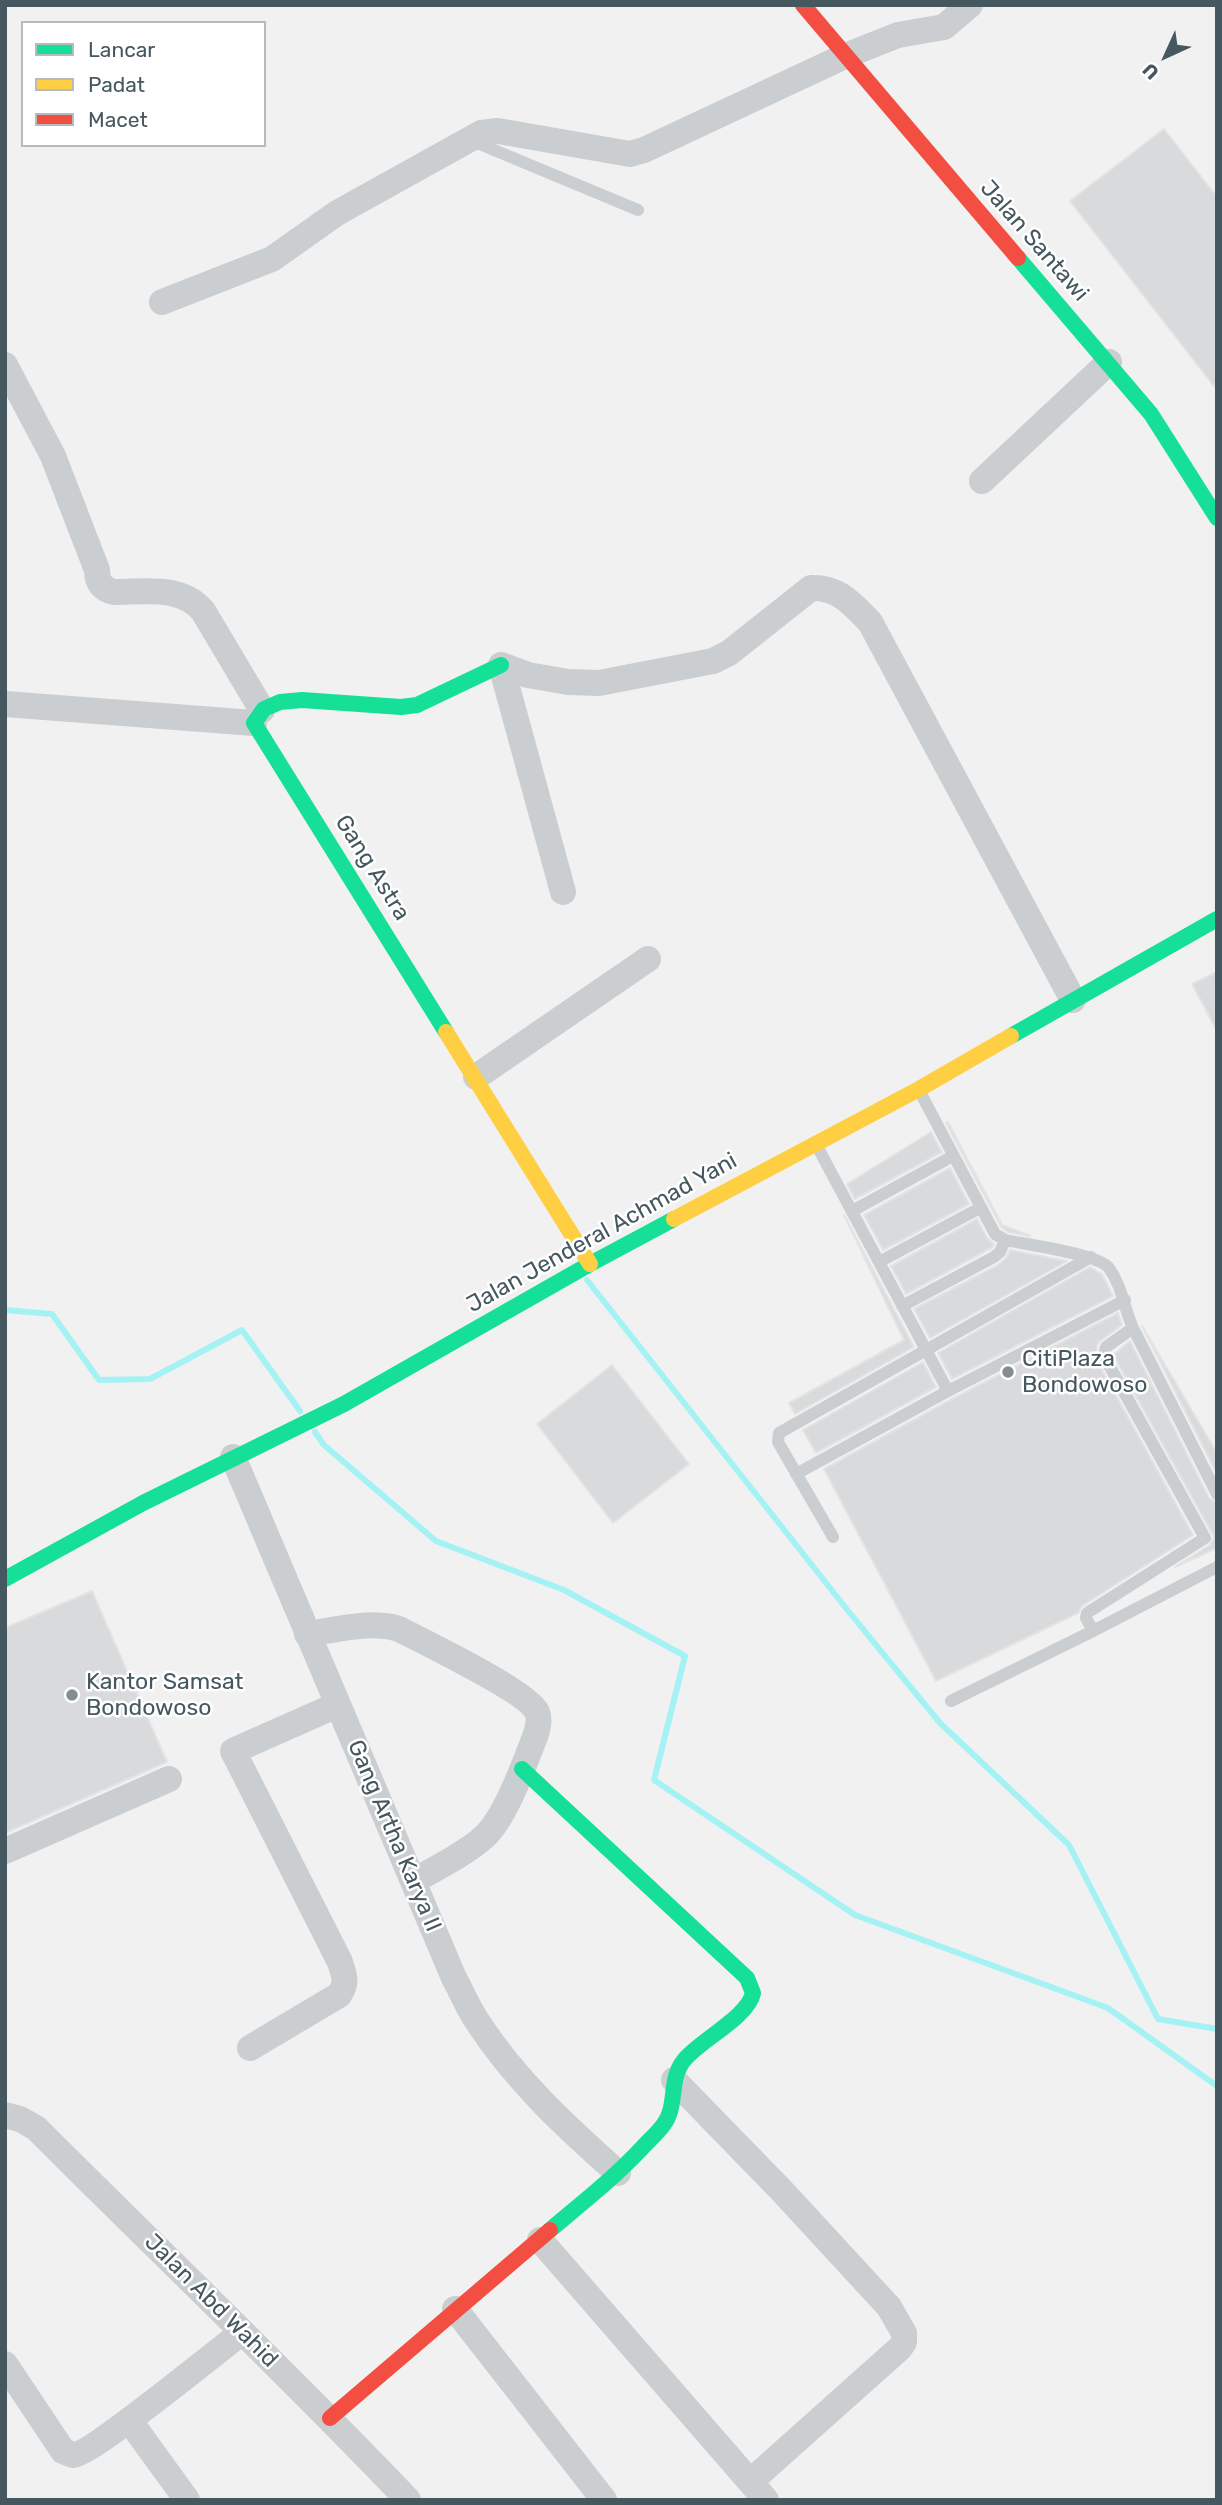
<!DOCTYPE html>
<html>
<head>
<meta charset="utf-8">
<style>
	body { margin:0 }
	#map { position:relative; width:1222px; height:2505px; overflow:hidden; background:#f2f1f1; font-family:Rubik,sans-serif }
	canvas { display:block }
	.frame { position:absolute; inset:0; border:7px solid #46585f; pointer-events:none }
	.legend { position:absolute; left:21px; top:21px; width:245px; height:126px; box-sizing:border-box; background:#fff; border:2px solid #b5bcbf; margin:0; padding:9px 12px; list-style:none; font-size:21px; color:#46585f }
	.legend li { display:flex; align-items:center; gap:14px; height:35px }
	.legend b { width:35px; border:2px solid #b5bcbf }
	.north { position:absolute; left:1131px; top:21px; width:70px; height:70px; -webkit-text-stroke:5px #fff; paint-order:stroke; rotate:225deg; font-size:19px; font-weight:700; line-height:28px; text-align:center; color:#46585f }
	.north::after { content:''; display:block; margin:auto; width:24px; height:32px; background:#46585f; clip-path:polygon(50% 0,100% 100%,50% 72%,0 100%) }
</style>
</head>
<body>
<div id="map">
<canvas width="1222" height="2505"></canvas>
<div class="frame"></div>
<ul class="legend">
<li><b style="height:9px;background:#16e098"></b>Lancar</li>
<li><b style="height:9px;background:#ffcf43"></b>Padat</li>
<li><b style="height:9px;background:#f24e42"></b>Macet</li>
</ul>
<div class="north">U</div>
</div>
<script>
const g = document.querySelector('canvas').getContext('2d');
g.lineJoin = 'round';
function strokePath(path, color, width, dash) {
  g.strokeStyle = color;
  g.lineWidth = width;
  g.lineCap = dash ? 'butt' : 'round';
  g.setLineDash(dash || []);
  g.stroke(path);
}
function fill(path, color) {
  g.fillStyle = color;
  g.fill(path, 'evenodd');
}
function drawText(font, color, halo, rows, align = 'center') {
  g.font = font + ' Rubik,sans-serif';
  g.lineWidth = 5;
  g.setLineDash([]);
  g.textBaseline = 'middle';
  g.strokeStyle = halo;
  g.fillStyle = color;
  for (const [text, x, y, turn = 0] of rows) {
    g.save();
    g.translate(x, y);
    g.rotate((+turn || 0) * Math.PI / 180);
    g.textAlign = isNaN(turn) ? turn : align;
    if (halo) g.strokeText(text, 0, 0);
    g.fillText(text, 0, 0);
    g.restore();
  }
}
strokePath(new Path2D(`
	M 587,1280 L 849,1612 L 940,1723 L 1069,1845 L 1158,2019 L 1217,2029
	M 5,1310 L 52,1314 L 99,1380 L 150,1379 L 242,1330 L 300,1411
	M 315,1432 L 324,1445 L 436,1541 L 564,1590 L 685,1656 L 654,1780 L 855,1915 L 1108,2008 L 1217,2086`), '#a5f2f4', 6);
const building = new Path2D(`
	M 1164,129 L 1217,197 L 1217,390 L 1070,201 Z
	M 1217,972 L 1217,1031 L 1192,984 Z
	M 948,1122 L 1002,1225 L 1030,1236 L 1008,1232 L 1002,1228 L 946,1123 Z
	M 931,1132 L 942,1152 L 855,1199 L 847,1184 Z
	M 950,1168 L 969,1204 L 883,1250 L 864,1215 Z
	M 844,1215 L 914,1347 L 795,1414 L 789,1403 L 904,1340 Z
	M 977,1219 L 987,1238 L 994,1244 L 993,1247 L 906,1294 L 891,1266 Z
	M 1010,1250 L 1067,1261 L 930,1338 L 914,1309 L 998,1265 L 1006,1258 Z
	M 1090,1267 L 1102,1274 L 1113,1296 L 952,1379 L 938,1353 Z
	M 1118,1313 L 1122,1325 L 1100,1341 L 1097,1345 L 1096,1359 L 1193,1535 L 1082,1606 L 1078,1613 L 936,1681 L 824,1469 L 952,1399 Z
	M 1142,1326 L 1217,1453 L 1217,1474 Z
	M 1130,1341 L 1209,1498 L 1217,1503 L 1217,1548 L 1175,1567 L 1210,1545 L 1214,1537 L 1113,1355 Z
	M 923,1362 L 936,1387 L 816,1453 L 803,1430 Z
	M 612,1365 L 689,1464 L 613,1523 L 537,1424 Z
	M 92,1591 L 167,1762 L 5,1833 L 5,1628 Z`);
fill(building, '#d8dadb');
strokePath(building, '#e3e3e4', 2);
strokePath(new Path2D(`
	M 470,140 L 638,210
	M 920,1092 L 995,1234 L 1005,1240 C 1024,1244 1099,1254 1109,1268 C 1122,1286 1124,1308 1133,1328 L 1217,1494
	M 818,1148 L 948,1391
	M 852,1211 L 953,1156
	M 879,1262 L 980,1208
	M 902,1306 L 994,1257 L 1000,1252 L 1005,1240
	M 796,1474 L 948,1391 L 1125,1300
	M 833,1537 L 778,1442 L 779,1433 L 1091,1257
	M 1093,1631 L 1086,1618 L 1087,1613 L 1205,1538 L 1104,1356 L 1106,1347 L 1133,1328
	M 951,1701 L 1093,1631 L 1217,1567`), '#caced0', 12);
strokePath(new Path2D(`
	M 162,302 L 272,259 L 337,213 L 481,133 L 498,131 L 630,154 L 644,150 L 845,56 L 898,35 L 944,27 L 970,5
	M 5,365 L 53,456 L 97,570 C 97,582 102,589 114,592 C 146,592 181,585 203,611 L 262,710
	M 982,481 L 1109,362
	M 501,665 L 528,675 L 568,682 L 599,683 L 713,661 L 729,653 L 811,588 C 839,587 852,604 870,622 L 1073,1000
	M 501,665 L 563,892
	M 5,704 L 254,723
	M 476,1077 L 648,959
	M 233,1457 L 454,1978 C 462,1992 468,2008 477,2021 C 515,2080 566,2127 618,2173
	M 307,1634 C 336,1630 370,1620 399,1629 C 424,1642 528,1692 537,1712 C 540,1719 538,1727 536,1734 C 525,1762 506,1817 484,1837 C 464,1855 437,1867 414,1881
	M 5,1851 L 169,1779
	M 250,2048 L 339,1995 C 348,1982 344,1976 340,1962 L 233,1751 L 337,1705
	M 674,2080 L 783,2192 L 889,2307 L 904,2333 L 904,2342 L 900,2348 L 751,2481
	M 5,2115 L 20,2119 L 36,2128 C 160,2252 287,2373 408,2500
	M 540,2240 L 766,2500
	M 455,2309 L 604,2500
	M 5,2364 L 63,2451 C 64,2451 72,2455 73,2455 C 90,2455 219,2350 241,2333
	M 129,2420 L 187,2500`), '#caced0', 26);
strokePath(new Path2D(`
	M 1018,258 L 1151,414 L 1217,518
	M 446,1032 L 254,723 L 264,709 L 280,702 L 302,700 L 401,707 L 417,705 L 501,665
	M 1011,1036 L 1217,919
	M 5,1579 L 143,1503 L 344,1404 L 590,1264 L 674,1219
	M 522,1769 L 747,1978 L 753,1993 C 748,2017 702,2039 685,2059 C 668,2078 678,2105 664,2124 C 658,2133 649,2140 642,2148 C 614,2178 582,2203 550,2230`), '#16e098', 16);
strokePath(new Path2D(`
	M 446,1032 L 590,1264
	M 674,1219 L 919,1089 L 1011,1036`), '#ffcf43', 16);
strokePath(new Path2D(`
	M 803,5 L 1018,258
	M 330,2418 L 550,2230`), '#f24e42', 16);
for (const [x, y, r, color] of [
	[1008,1372,7,"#828e92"],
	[72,1695,7,"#828e92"]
]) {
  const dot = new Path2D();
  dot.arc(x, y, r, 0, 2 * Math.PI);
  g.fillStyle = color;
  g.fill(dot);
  strokePath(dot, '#fff', 2.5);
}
drawText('23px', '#46585f', '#fff', [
	["Jalan Santawi",1034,241,49],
	["Gang Astra",372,868,58],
	["Jalan Jenderal Achmad Yani",602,1233,-29],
	["Gang Artha Karya II",394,1836,67],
	["Jalan Abd Wahid",211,2301,45]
]);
drawText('23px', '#46585f', '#fff', [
	["CitiPlaza",1022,1359],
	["Bondowoso",1022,1385],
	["Kantor Samsat",86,1682],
	["Bondowoso",86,1708]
], 'left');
</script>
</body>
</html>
